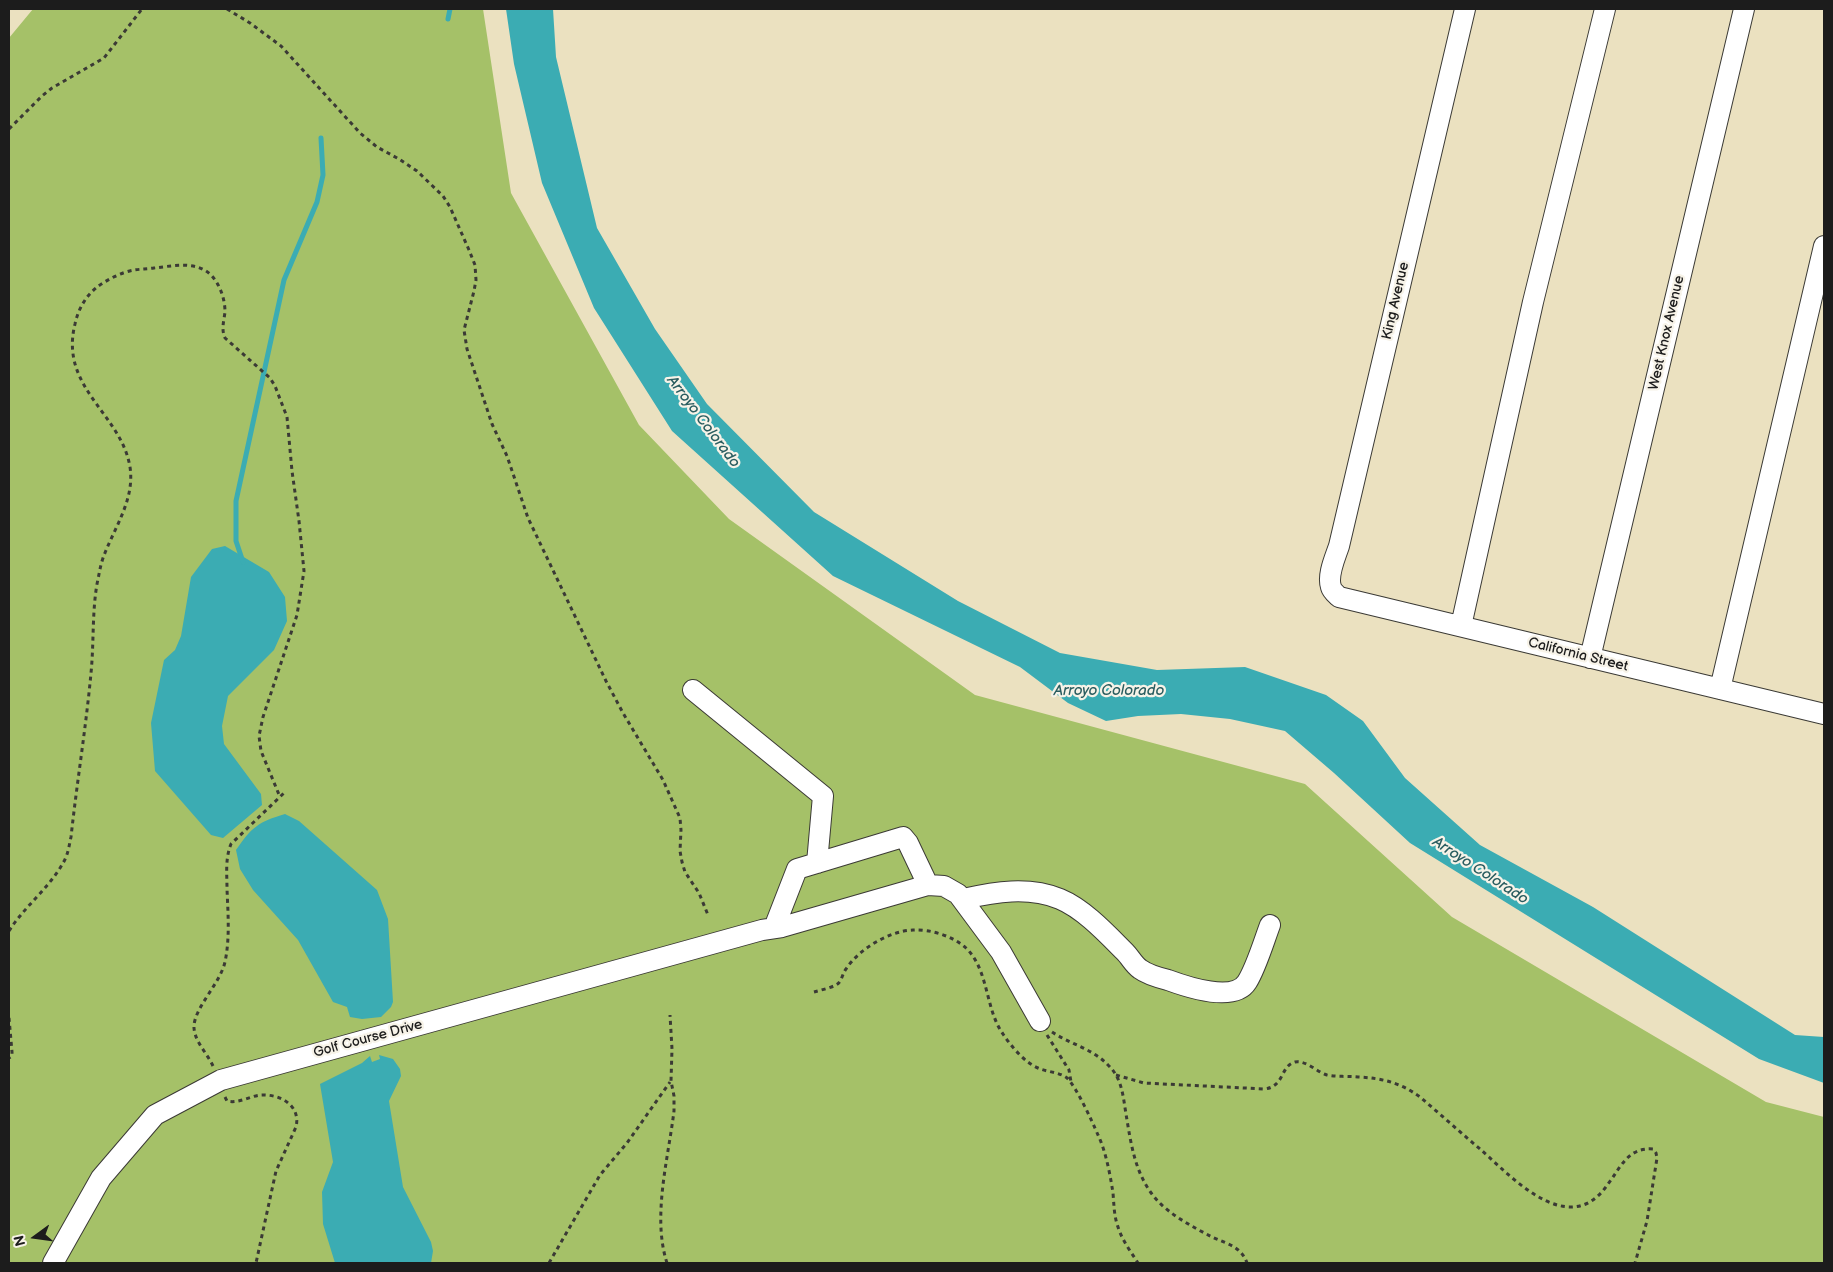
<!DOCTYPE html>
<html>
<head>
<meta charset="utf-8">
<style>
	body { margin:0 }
	#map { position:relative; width:1833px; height:1272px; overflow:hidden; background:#ebe1c0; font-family:"Balsamiq Sans",sans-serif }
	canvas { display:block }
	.frame { position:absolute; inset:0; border:10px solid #1c1c1c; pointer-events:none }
	.north { position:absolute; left:10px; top:1212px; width:50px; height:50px; -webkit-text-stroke:4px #f7f3e8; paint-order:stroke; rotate:256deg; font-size:14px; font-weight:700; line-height:20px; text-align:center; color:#1c1c1c }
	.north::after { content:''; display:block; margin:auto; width:18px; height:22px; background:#1c1c1c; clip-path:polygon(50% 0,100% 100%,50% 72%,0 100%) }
</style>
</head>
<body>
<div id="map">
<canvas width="1833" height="1272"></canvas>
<div class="frame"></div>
<div class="north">N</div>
</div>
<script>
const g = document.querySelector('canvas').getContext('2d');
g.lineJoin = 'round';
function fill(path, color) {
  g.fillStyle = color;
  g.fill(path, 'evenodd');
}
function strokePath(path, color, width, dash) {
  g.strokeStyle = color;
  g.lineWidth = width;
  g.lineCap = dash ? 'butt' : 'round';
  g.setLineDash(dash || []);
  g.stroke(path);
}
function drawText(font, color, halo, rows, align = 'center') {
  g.font = font + ' "Balsamiq Sans",sans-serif';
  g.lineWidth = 4.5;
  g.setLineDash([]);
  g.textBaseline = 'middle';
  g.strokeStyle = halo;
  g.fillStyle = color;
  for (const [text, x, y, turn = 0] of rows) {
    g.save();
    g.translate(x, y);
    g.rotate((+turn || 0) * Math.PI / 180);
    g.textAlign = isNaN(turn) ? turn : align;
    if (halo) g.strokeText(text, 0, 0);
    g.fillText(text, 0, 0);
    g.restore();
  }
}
fill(new Path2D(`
	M 33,9 L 483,9 L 511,193 L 639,425 L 729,519 L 975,695 L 1305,784 L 1452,917 L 1766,1102 L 1824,1117 L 1824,1263 L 9,1263 L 9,38 Z`), '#a5c168');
fill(new Path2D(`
	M 506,9 L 553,9 L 556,57 L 597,228 L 655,329 L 707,404 L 814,512 L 958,601 L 1060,653 L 1157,670 L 1245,667 L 1326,695 L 1363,721 L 1405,778 L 1480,845 L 1593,907 L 1795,1035 L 1824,1037 L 1824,1083 L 1759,1059 L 1410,843 L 1334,773 L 1285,731 L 1230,719 L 1181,714 L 1138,716 L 1106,721 L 1068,703 L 1020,667 L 833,576 L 672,431 L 594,308 L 542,183 L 514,64 Z
	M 225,546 L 269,572 L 285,597 L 287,621 L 274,650 L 228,696 L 222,726 L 224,744 L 261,794 L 262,805 L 223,838 L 211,835 L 155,771 L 151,723 L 164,660 L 175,650 L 181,636 L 191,577 L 212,549 Z
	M 285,814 L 299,821 L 377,890 L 388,919 L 393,1002 L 391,1007 L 381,1017 L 362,1019 L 350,1017 L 347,1007 L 333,1002 L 298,940 L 253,890 L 240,869 L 236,850 C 252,827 258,822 285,814 Z
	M 379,1055 L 393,1059 L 400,1069 L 401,1076 L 389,1101 L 403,1187 L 431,1242 L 433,1251 L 431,1263 L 335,1263 L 323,1224 L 322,1192 L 333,1162 L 320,1084 L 362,1063 L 370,1056 L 372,1062 L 380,1059 Z`), '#3bacb3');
strokePath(new Path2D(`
	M 448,19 L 450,9
	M 243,562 L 236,541 L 236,501 L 284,280 L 317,202 L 323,175 L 321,138`), '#3bacb3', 5);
const minor = new Path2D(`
	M 1465,9 L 1339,546 C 1335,558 1327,575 1331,587 C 1332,591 1336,594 1339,597 L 1824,714
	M 1461,626 L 1533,302 L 1605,9
	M 1590,658 L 1744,9
	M 1720,689 L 1824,246
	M 693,690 L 823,796 L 817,863
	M 963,899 C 995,892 1028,886 1060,899 C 1084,909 1107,934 1125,952 C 1130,957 1134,965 1140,969 C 1148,975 1160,978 1168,980 C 1187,987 1234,1003 1247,982 C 1256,968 1264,941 1270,925
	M 774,928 L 797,869 L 903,837 L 908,843 L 928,885
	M 53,1263 L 101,1178 L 155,1115 L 221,1080 L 762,930 L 782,927 L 928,885 L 944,886 L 958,894 L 1001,952 L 1040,1021`);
strokePath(minor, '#3b3a35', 22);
strokePath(new Path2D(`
	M 227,9 L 250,23 L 281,46 L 360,133 L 377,147 L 399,159 L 417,171 L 443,196 L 450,207 L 469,250 L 475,265 L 476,280 L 474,291 L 464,330 L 467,349 L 492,424 L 507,456 L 528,518 L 606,681 L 623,713 L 663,780 L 680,818 L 681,830 L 680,851 L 682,862 L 685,872 L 699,893 L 708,915
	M 9,129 L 42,96 L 52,88 L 104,58 L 142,9
	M 9,931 C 24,907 50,887 63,863 C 68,855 69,846 71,837 C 77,782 86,727 91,673 C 94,643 92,613 97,584 C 99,575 100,567 103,558 C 114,528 135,500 130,467 C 121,413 59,388 75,324 C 78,310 85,297 96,288 C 106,280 122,272 134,270 C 141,269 147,269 154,268 C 173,266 197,260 212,276 C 220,285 225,299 225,312 C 224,321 221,329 225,338 L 270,378 L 275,386 L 287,417 L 292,471 L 299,521 L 304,571 L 297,615 L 263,717 L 259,736 L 261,751 L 280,797
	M 814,992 C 821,990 830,988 836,985 C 842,982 842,974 846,969 C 859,949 889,931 913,930 C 930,929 953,936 966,948 C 989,970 985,1009 1003,1034 C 1011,1046 1024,1062 1038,1068 C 1047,1072 1059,1072 1067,1078 C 1077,1088 1092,1121 1098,1135 C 1106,1152 1110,1174 1113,1193 C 1114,1205 1114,1216 1118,1227 C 1122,1240 1131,1252 1138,1263
	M 9,1018 L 12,1052 L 12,1056 L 9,1058
	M 1052,1032 C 1070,1044 1093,1049 1108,1065 C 1122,1078 1123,1096 1126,1114 C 1131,1144 1135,1175 1156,1199 C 1170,1215 1193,1227 1212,1237 C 1227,1244 1241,1246 1247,1263
	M 1047,1035 L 1069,1070 L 1071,1082
	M 213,1066 C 207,1053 195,1042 194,1028 C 193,1009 220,984 225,962 C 230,938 228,914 227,889 C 227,874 225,859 231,844 L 285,792
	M 1116,1075 L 1144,1083 L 1265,1089 C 1285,1086 1280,1066 1295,1062 C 1306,1060 1317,1072 1327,1075 C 1337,1077 1348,1076 1358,1077 C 1382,1078 1401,1083 1420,1097 C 1440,1114 1460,1132 1480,1149 C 1504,1170 1538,1207 1571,1207 C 1588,1207 1600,1196 1608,1184 C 1621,1167 1628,1147 1653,1149 L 1656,1153 L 1657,1158 L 1647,1221 L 1635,1263
	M 225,1097 L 227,1101 C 238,1104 250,1096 261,1095 C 281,1094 301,1106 296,1127 L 276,1171 L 256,1263
	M 549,1263 L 600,1175 L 627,1143 L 670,1082
	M 667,1263 C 652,1217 668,1160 674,1111 L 674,1096 L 671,1081 L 672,1049 L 670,1015`), '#3b3a35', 3, [4, 4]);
strokePath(minor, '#fff', 20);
drawText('14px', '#1c1c1c', '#f7f3e8', [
	["King Avenue",1396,301,-77],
	["West Knox Avenue",1667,333,-77],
	["California Street",1578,655,14],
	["Golf Course Drive",368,1039,-15]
]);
drawText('italic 15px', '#2a5d60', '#f7f3e8', [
	["Arroyo Colorado",703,422,53],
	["Arroyo Colorado",1109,691],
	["Arroyo Colorado",1480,871,33]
]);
</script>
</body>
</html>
